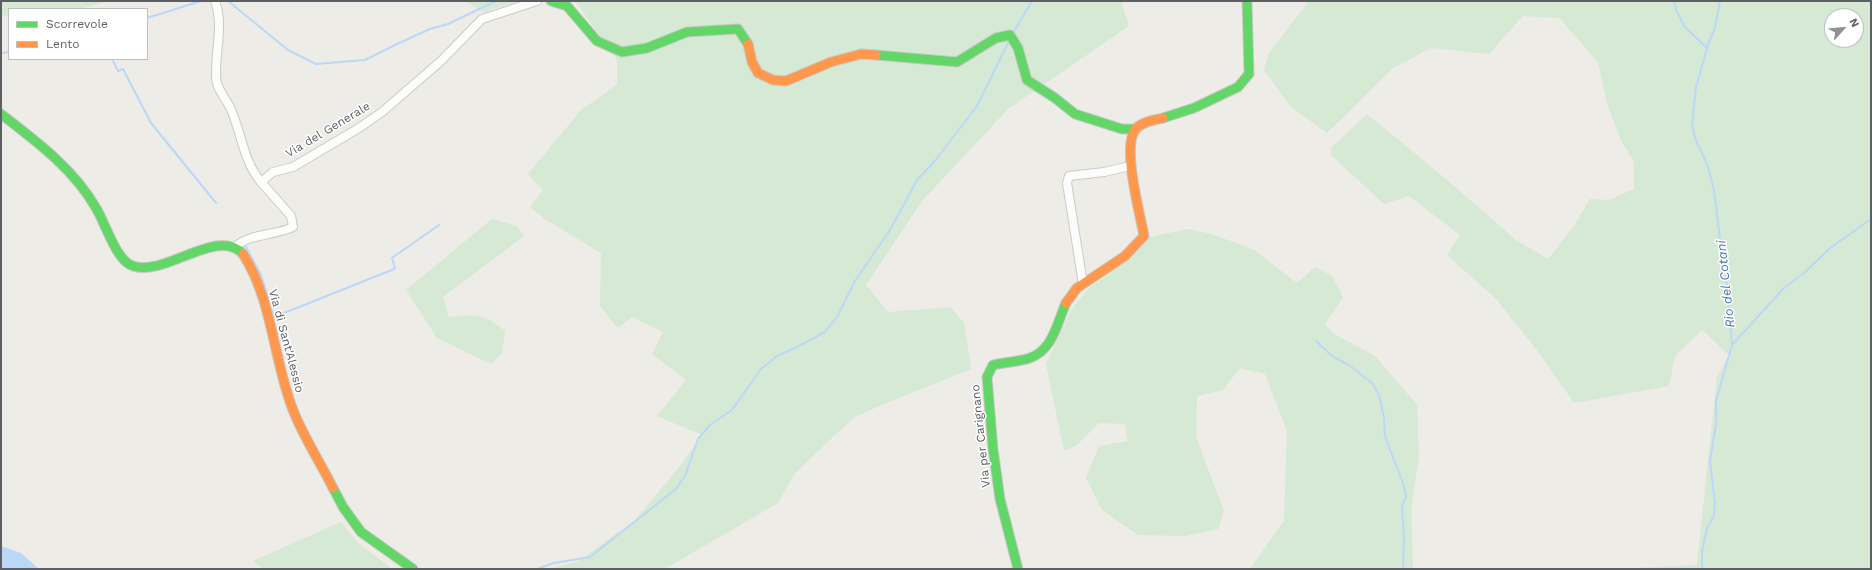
<!DOCTYPE html>
<html>
<head>
<meta charset="utf-8">
<style>
	body { margin:0 }
	#map { position:relative; width:1872px; height:570px; overflow:hidden; background:#edece7; font-family:"Work Sans",sans-serif }
	canvas { display:block }
	.frame { position:absolute; inset:0; border:2px solid #5c6065; pointer-events:none }
	.legend { position:absolute; left:8px; top:8px; width:140px; height:52px; box-sizing:border-box; background:#fff; border:1px solid #bebfc1; margin:0; padding:5px 7px; list-style:none; font-size:12px; color:#5c6065 }
	.legend li { display:flex; align-items:center; gap:8px; height:20px }
	.legend b { width:20px; border:1px solid #bebfc1 }
	.north { position:absolute; left:1824px; top:8px; width:40px; height:40px; box-sizing:border-box; background:#fff; border:1px solid #bebfc1; border-radius:50%; rotate:63deg; font-size:11px; font-weight:700; line-height:16px; text-align:center; color:#5c6065 }
	.north::after { content:''; display:block; margin:auto; width:14px; height:18px; background:#8f9192; clip-path:polygon(50% 0,100% 100%,50% 72%,0 100%) }
</style>
</head>
<body>
<div id="map">
<canvas width="1872" height="570"></canvas>
<div class="frame"></div>
<ul class="legend">
<li><b style="height:5px;background:#63d668"></b>Scorrevole</li>
<li><b style="height:5px;background:#ff974d"></b>Lento</li>
</ul>
<div class="north">N</div>
</div>
<script>
const g = document.querySelector('canvas').getContext('2d');
g.lineJoin = 'round';
function fill(path, color) {
  g.fillStyle = color;
  g.fill(path, 'evenodd');
}
function strokePath(path, color, width, dash) {
  g.strokeStyle = color;
  g.lineWidth = width;
  g.lineCap = dash ? 'butt' : 'round';
  g.setLineDash(dash || []);
  g.stroke(path);
}
function drawText(font, color, halo, rows, align = 'center') {
  g.font = font + ' "Work Sans",sans-serif';
  g.lineWidth = 3;
  g.setLineDash([]);
  g.textBaseline = 'middle';
  g.strokeStyle = halo;
  g.fillStyle = color;
  for (const [text, x, y, turn = 0] of rows) {
    g.save();
    g.translate(x, y);
    g.rotate((+turn || 0) * Math.PI / 180);
    g.textAlign = isNaN(turn) ? turn : align;
    if (halo) g.strokeText(text, 0, 0);
    g.fillText(text, 0, 0);
    g.restore();
  }
}
fill(new Path2D(`
	M 1,1 L 108,1 L 80,9 L 9,9 L 9,15 L 1,16 Z
	M 465,1 L 519,1 L 483,12 Z
	M 573,1 L 1121,1 L 1129,26 L 1008,109 L 922,201 L 866,285 L 888,312 L 950,307 L 964,323 L 971,369 L 879,406 L 852,419 L 795,473 L 778,503 L 665,569 L 547,569 L 577,562 L 634,521 L 681,465 L 702,435 L 657,416 L 686,380 L 652,354 L 663,332 L 632,317 L 618,328 L 600,306 L 601,253 L 545,219 L 530,207 L 543,190 L 528,174 L 581,110 L 617,85 L 617,60 L 576,2 Z
	M 1309,1 L 1871,1 L 1871,569 L 1614,569 L 1697,565 L 1717,377 L 1729,355 L 1702,330 L 1675,356 L 1669,386 L 1574,403 L 1536,349 L 1496,299 L 1447,255 L 1460,235 L 1409,196 L 1384,204 L 1332,156 L 1331,148 L 1367,114 L 1447,180 L 1516,240 L 1548,259 L 1574,226 L 1590,199 L 1609,200 L 1634,189 L 1634,162 L 1621,140 L 1607,104 L 1598,62 L 1559,18 L 1523,16 L 1489,54 L 1431,48 L 1393,68 L 1327,133 L 1291,107 L 1264,70 L 1269,53 ZM 1832,16 L 1856,16 L 1856,40 L 1832,40 Z
	M 492,219 L 516,226 L 524,236 L 443,297 L 449,317 C 474,314 485,314 505,331 L 502,353 L 491,364 L 437,338 L 406,290 Z
	M 1188,229 L 1212,234 L 1254,250 L 1297,283 L 1315,267 L 1332,276 L 1343,297 L 1325,324 L 1334,334 L 1375,356 L 1417,405 L 1419,457 L 1411,510 L 1413,569 L 1250,569 L 1284,521 L 1287,431 L 1265,374 L 1240,368 L 1223,390 L 1197,396 L 1196,437 L 1224,511 L 1218,529 L 1185,536 L 1138,535 L 1102,510 L 1086,478 L 1099,446 L 1128,441 L 1125,424 L 1099,423 L 1076,446 L 1064,451 L 1046,364 L 1071,310 L 1089,288 L 1132,257 L 1150,237 Z
	M 341,522 L 357,542 L 392,569 L 264,569 L 253,561 Z`), '#d5e9d4');
fill(new Path2D(`
	M 1,546 L 21,553 L 39,569 L 1,569 Z`), '#bbd8f8');
strokePath(new Path2D(`
	M 228,1 L 288,50 L 316,64 L 365,60 L 397,44 L 430,29 L 448,24 L 496,1
	M 1674,1 L 1677,12 L 1685,27 L 1707,48
	M 147,18 L 201,1
	M 1013,33 L 1032,1
	M 1,53 L 9,52
	M 112,59 L 118,71 L 123,69 L 151,123 L 216,203
	M 245,245 L 261,275 L 274,317 L 394,269 L 395,268 L 392,258 L 439,225
	M 1316,341 L 1332,356 L 1349,365 L 1373,384 L 1379,395 L 1384,417 L 1385,437 L 1403,483 L 1406,496 L 1402,506 L 1404,537 L 1403,569
	M 1732,345 L 1784,288 L 1804,273 L 1830,248 L 1871,219
	M 537,569 L 554,563 L 590,557 L 676,489 L 685,476 L 698,439 L 710,425 L 732,410 L 761,369 L 777,356 L 795,348 L 825,332 L 837,317 L 855,281 L 890,230 L 917,180 L 934,162 L 977,106 L 1008,43
	M 1702,569 L 1702,552 L 1707,528 L 1714,516 L 1715,504 L 1710,461 L 1716,424 L 1716,401 L 1732,345 L 1725,261 L 1721,246 L 1714,190 L 1707,164 L 1695,138 L 1692,125 L 1696,87 L 1709,42 L 1715,28 L 1720,1`), '#bbd8f8', 2);
const street = new Path2D(`
	M 215,1 C 224,25 215,52 216,77 C 216,90 228,100 232,112 C 242,136 244,162 261,182
	M 235,247 C 251,233 274,236 293,227 L 291,216 L 261,182 L 273,172 L 293,167 L 359,128 L 382,112 L 441,61 L 482,19 L 537,1
	M 1083,284 L 1067,183 L 1069,176 L 1104,172 L 1130,166`);
const fast = new Path2D(`
	M 551,1 L 567,6 L 597,41 L 622,52 L 647,48 L 687,32 L 738,29 L 748,44
	M 876,55 L 957,62 L 996,38 L 1010,35 L 1018,48 L 1027,80 L 1055,98 L 1075,114 L 1122,129 L 1135,129
	M 1,114 C 36,141 74,169 96,208 C 105,222 116,261 133,266 C 166,277 217,226 243,254
	M 1163,118 L 1194,108 L 1238,87 L 1249,74 L 1247,1
	M 333,488 L 343,507 L 361,532 L 413,569
	M 1018,569 L 1000,499 L 993,449 L 987,377 L 993,365 C 1005,362 1018,362 1030,358 C 1053,350 1057,323 1066,303`);
const slow = new Path2D(`
	M 748,44 L 752,62 L 758,73 L 773,80 L 786,81 L 831,62 L 861,54 L 876,55
	M 243,254 C 273,301 273,359 293,410 C 303,436 320,462 333,488
	M 1066,303 L 1077,288 L 1125,256 L 1144,236 C 1140,213 1122,148 1135,130 C 1140,122 1155,120 1163,118`);
strokePath(street, '#cacac9', 10);
strokePath(fast, '#c9c9c7', 11);
strokePath(slow, '#c9c9c7', 11);
strokePath(street, '#fcfcfb', 8);
strokePath(fast, '#63d668', 9);
strokePath(slow, '#ff974d', 9);
drawText('12px', '#5c6065', '#fff', [
	["Via del Generale",328,130,-31],
	["Via di Sant'Alessio",286,341,75],
	["Via per Carignano",981,436,-96]
]);
drawText('italic 13px', '#4374bb', '#fff', [
	["Rio del Cotani",1726,284,-96]
]);
</script>
</body>
</html>
